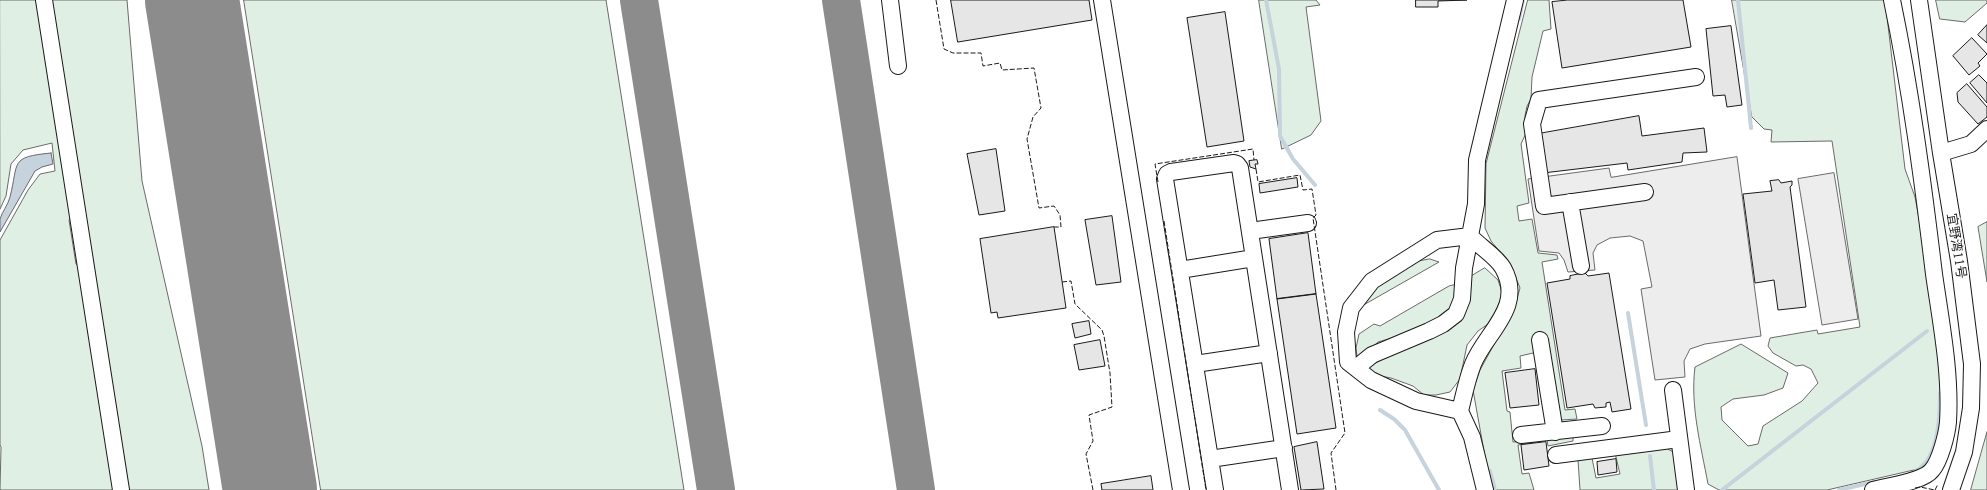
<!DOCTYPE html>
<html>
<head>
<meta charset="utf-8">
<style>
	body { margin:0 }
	canvas { display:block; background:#fff }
</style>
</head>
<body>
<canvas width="1987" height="490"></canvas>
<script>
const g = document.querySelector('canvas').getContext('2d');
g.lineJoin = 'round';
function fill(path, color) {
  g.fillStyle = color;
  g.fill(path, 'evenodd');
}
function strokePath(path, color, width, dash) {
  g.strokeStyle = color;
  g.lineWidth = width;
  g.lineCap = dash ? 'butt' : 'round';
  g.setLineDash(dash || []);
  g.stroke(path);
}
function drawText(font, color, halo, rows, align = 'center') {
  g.font = font + ' "PT Serif","Noto Sans JP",serif';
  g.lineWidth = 3;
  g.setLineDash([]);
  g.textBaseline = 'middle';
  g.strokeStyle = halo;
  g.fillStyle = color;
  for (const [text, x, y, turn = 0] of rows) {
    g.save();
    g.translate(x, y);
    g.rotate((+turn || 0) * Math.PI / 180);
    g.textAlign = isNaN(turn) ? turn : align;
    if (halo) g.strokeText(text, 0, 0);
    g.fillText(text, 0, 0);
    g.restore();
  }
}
const green = new Path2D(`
	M 0,0 L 39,0 L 73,215 L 69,220 L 76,264 L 83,270 L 117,490 L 0,490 L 1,447 L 0,445 L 0,240 L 28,190 L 40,174 L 55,171 L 52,143 L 23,150 L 11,164 L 6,196 L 0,209 Z
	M 46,0 L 127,0 L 142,181 L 202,446 L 209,490 L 125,490 Z
	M 244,0 L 606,0 L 684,490 L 321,490 Z
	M 1259,0 L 1316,0 L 1320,5 L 1306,7 L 1321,121 L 1311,135 L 1282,149 Z
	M 1528,0 L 1549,0 L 1551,29 L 1543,31 L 1532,77 L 1531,99 L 1527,106 L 1525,116 L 1526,133 L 1521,144 L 1529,203 L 1517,206 L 1519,221 L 1532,219 L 1538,253 L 1557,255 L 1558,259 L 1542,262 L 1565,410 L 1575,409 L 1577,419 L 1561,420 L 1557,415 L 1537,350 L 1533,353 L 1520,356 L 1521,368 L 1502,371 L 1507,411 L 1510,412 L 1513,442 L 1573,437 L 1573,441 L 1548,446 L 1547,440 L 1518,445 L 1522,474 L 1529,473 L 1534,490 L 1491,490 L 1473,390 L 1480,370 L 1515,306 L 1520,288 L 1511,265 L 1491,241 L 1485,228 L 1486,164 Z
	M 1732,0 L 1885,0 L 1905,169 L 1915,197 L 1930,277 L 1944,390 L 1942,418 L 1935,451 L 1918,469 L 1827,490 L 1719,490 L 1708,484 C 1701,446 1690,406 1695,367 L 1741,344 L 1788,373 L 1783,388 L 1764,395 L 1733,399 L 1721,407 L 1722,420 L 1748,446 L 1758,444 L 1763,426 L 1802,401 L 1818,383 L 1811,369 L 1803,365 L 1796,366 L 1773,353 L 1768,346 L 1770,338 L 1817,330 L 1818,334 L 1860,327 L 1832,141 L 1771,142 L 1772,130 L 1764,129 L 1752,117 Z
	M 1936,0 L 1987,0 L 1987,3 L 1965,22 L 1940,19 Z
	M 1987,222 L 1987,282 L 1978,227 Z
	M 1430,259 L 1439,262 L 1360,307 L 1373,289 L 1419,261 Z
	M 1485,268 L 1498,280 L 1503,295 L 1491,322 L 1478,331 L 1467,345 L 1460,379 L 1450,392 L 1436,395 L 1424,395 L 1413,386 L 1391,378 L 1380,376 L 1365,369 L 1388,356 L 1444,331 L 1468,278 Z
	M 1455,285 L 1458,298 L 1447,313 L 1413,332 L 1378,342 L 1364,355 L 1357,357 L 1356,348 L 1359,334 L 1374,324 L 1380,326 L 1449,286 Z
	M 1987,432 L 1987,490 L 1971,490 Z
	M 1666,448 L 1675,453 L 1685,490 L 1580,490 L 1578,460 L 1592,458 L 1596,478 L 1620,474 L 1615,453 Z`);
fill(green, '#e0efe3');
strokePath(green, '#6a6a6a', 1);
const parking = new Path2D(`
	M 1737,157 L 1761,336 L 1705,344 L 1690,349 L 1684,361 L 1685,377 L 1655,380 L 1641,289 L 1652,287 L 1643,241 L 1630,236 L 1610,238 L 1597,245 L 1593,253 L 1595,270 L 1568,272 L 1564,260 L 1559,253 L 1539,251 L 1528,179 L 1609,168 L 1611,177 Z
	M 1834,173 L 1858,319 L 1822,325 L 1798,179 Z`);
fill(parking, '#ededed');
strokePath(parking, '#6a6a6a', 1);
const water = new Path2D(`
	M 51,153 L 53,164 L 42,167 L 35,171 L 0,232 C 0,228 0,223 0,219 C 2,212 8,205 10,197 C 19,162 9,157 51,153 Z`);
fill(water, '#c6d2dc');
strokePath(water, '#6a6a6a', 1);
strokePath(new Path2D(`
	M 1266,0 L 1279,69 L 1280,136 L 1293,159 L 1315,185
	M 1738,0 L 1751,128
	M 1519,19 L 1523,0
	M 1628,313 L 1646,425
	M 1380,410 L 1394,419 L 1405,430 L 1439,490
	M 1650,456 L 1654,490
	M 1490,471 L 1495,490
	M 1915,471 C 1939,461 1940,415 1940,393
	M 1722,490 L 1927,331
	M 1839,490 L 1874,482`), '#c6d2dc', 4);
strokePath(new Path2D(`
	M 639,0 L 716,490
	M 841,0 L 916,490`), '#8c8c8c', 38);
strokePath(new Path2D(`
	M 192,0 L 270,490`), '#8c8c8c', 94);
const building = new Path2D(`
	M 951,0 L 1089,0 L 1092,20 L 958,42 Z
	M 1416,0 L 1467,0 L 1438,1 L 1438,7 L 1416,7 Z
	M 1568,0 L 1683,0 L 1691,47 L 1562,68 L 1552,2 Z
	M 1225,12 L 1244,141 L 1207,147 L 1187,18 Z
	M 1987,25 L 1987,43 L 1978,35 Z
	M 1731,26 L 1742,105 L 1727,107 L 1725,95 L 1713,96 L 1706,29 Z
	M 1972,38 L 1987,54 L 1978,63 L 1980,66 L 1969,75 L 1953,56 Z
	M 1979,75 L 1987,83 L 1987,103 L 1970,83 Z
	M 1967,84 L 1987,107 L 1987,117 L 1978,124 L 1958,102 L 1957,93 Z
	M 1639,116 L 1642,136 L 1704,128 L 1707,152 L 1683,153 L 1682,162 L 1628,170 L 1627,163 L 1543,173 L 1538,134 Z
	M 996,149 L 1005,211 L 979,215 L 967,154 Z
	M 1257,160 L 1258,164 L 1255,164 L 1256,169 L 1250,167 L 1249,161 Z
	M 1297,178 L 1298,187 L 1260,193 L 1259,184 Z
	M 1779,180 L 1781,183 L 1792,181 L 1792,185 L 1790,187 L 1806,307 L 1778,310 L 1774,280 L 1755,283 L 1743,194 L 1772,191 L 1770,181 Z
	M 1112,216 L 1121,282 L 1096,285 L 1085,220 Z
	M 1054,227 L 1066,308 L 998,318 L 997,312 L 991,313 L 980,239 Z
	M 1308,233 L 1316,294 L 1277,299 L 1269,239 Z
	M 1585,273 L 1588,276 L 1609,273 L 1631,409 L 1612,412 L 1610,402 L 1606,403 L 1606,407 L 1595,408 L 1593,404 L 1567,408 L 1547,283 L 1570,279 L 1570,276 Z
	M 1316,294 L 1336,428 L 1297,434 L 1277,299 Z
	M 1089,321 L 1091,334 L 1075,338 L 1072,324 Z
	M 1100,340 L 1105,366 L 1079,370 L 1074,345 Z
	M 1535,369 L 1539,405 L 1510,408 L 1505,373 Z
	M 1317,442 L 1324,489 L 1301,490 L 1294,447 Z
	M 1546,442 L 1549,466 L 1524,470 L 1521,445 Z
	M 1616,459 L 1617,472 L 1598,475 L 1597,462 Z
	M 1151,476 L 1153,490 L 1102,490 L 1101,484 Z`);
fill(building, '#e6e6e6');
strokePath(building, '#1a1a1a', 1);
const minor = new Path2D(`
	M 44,0 L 121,490
	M 890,0 L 898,66
	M 1102,0 L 1181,490
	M 1919,0 L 1941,153 L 1959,261 L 1972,364 L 1971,408 L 1964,452 L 1951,490
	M 1941,153 L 1971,144 L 1987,129
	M 1645,192 L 1544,206 L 1532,124 L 1539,100 L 1696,77
	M 1570,202 L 1581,266
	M 1250,231 L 1308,223
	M 1180,270 L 1254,258
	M 1540,340 L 1555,432
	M 1195,364 L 1269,353
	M 1356,368 L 1372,355 L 1429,331 L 1443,324 L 1456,314 L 1462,299 L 1464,268 L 1470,236
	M 1673,390 L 1686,490
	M 1460,411 C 1464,395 1467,379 1473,364 C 1486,332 1525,307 1503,268 C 1496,256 1480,247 1470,236
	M 1521,435 L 1602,426
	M 1556,455 L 1679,439
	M 1210,459 L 1284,448
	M 1215,490 L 1165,179 L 1167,174 L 1171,172 L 1234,163 L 1237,164 L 1240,168 L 1290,490
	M 1485,490 L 1472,437 L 1460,411 L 1416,401 L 1371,380 L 1348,362 L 1346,332 L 1351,308 L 1372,281 L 1437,240 L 1470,236 L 1476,204 L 1477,160 L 1515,0
	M 1873,490 C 1887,486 1923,482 1932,470 C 1940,461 1947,434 1948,422 C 1951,373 1941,323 1934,274 C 1923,183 1911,91 1892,0`);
strokePath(minor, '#1a1a1a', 18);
strokePath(minor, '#fff', 16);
strokePath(new Path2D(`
	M 936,0 L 944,49 L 953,53 L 981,53 L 983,66 L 1000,63 L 1002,70 L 1034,68 L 1041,108 L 1033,117 L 1027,139 L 1039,208 L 1054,206 L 1060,215 L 1061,227 L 1054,227
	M 1256,169 L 1258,182 L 1300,175 L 1303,190 L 1312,189 L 1316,215 L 1313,218 L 1345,433 L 1331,453 L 1336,490
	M 1158,182 L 1155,164 L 1253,149 L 1254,160
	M 1164,221 L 1206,490
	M 1062,282 L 1071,281 L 1075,304 L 1102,330 L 1104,336 L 1110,373 L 1112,407 L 1089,415 L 1093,441 L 1086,454 L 1093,490
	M 1915,488 L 1920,487 L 1935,490
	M 1935,490 L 1938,484`), '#1a1a1a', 1, [5, 2]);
drawText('13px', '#1a1a1a', '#fff', [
	["宜野湾11号",1956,246,81]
]);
</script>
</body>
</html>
